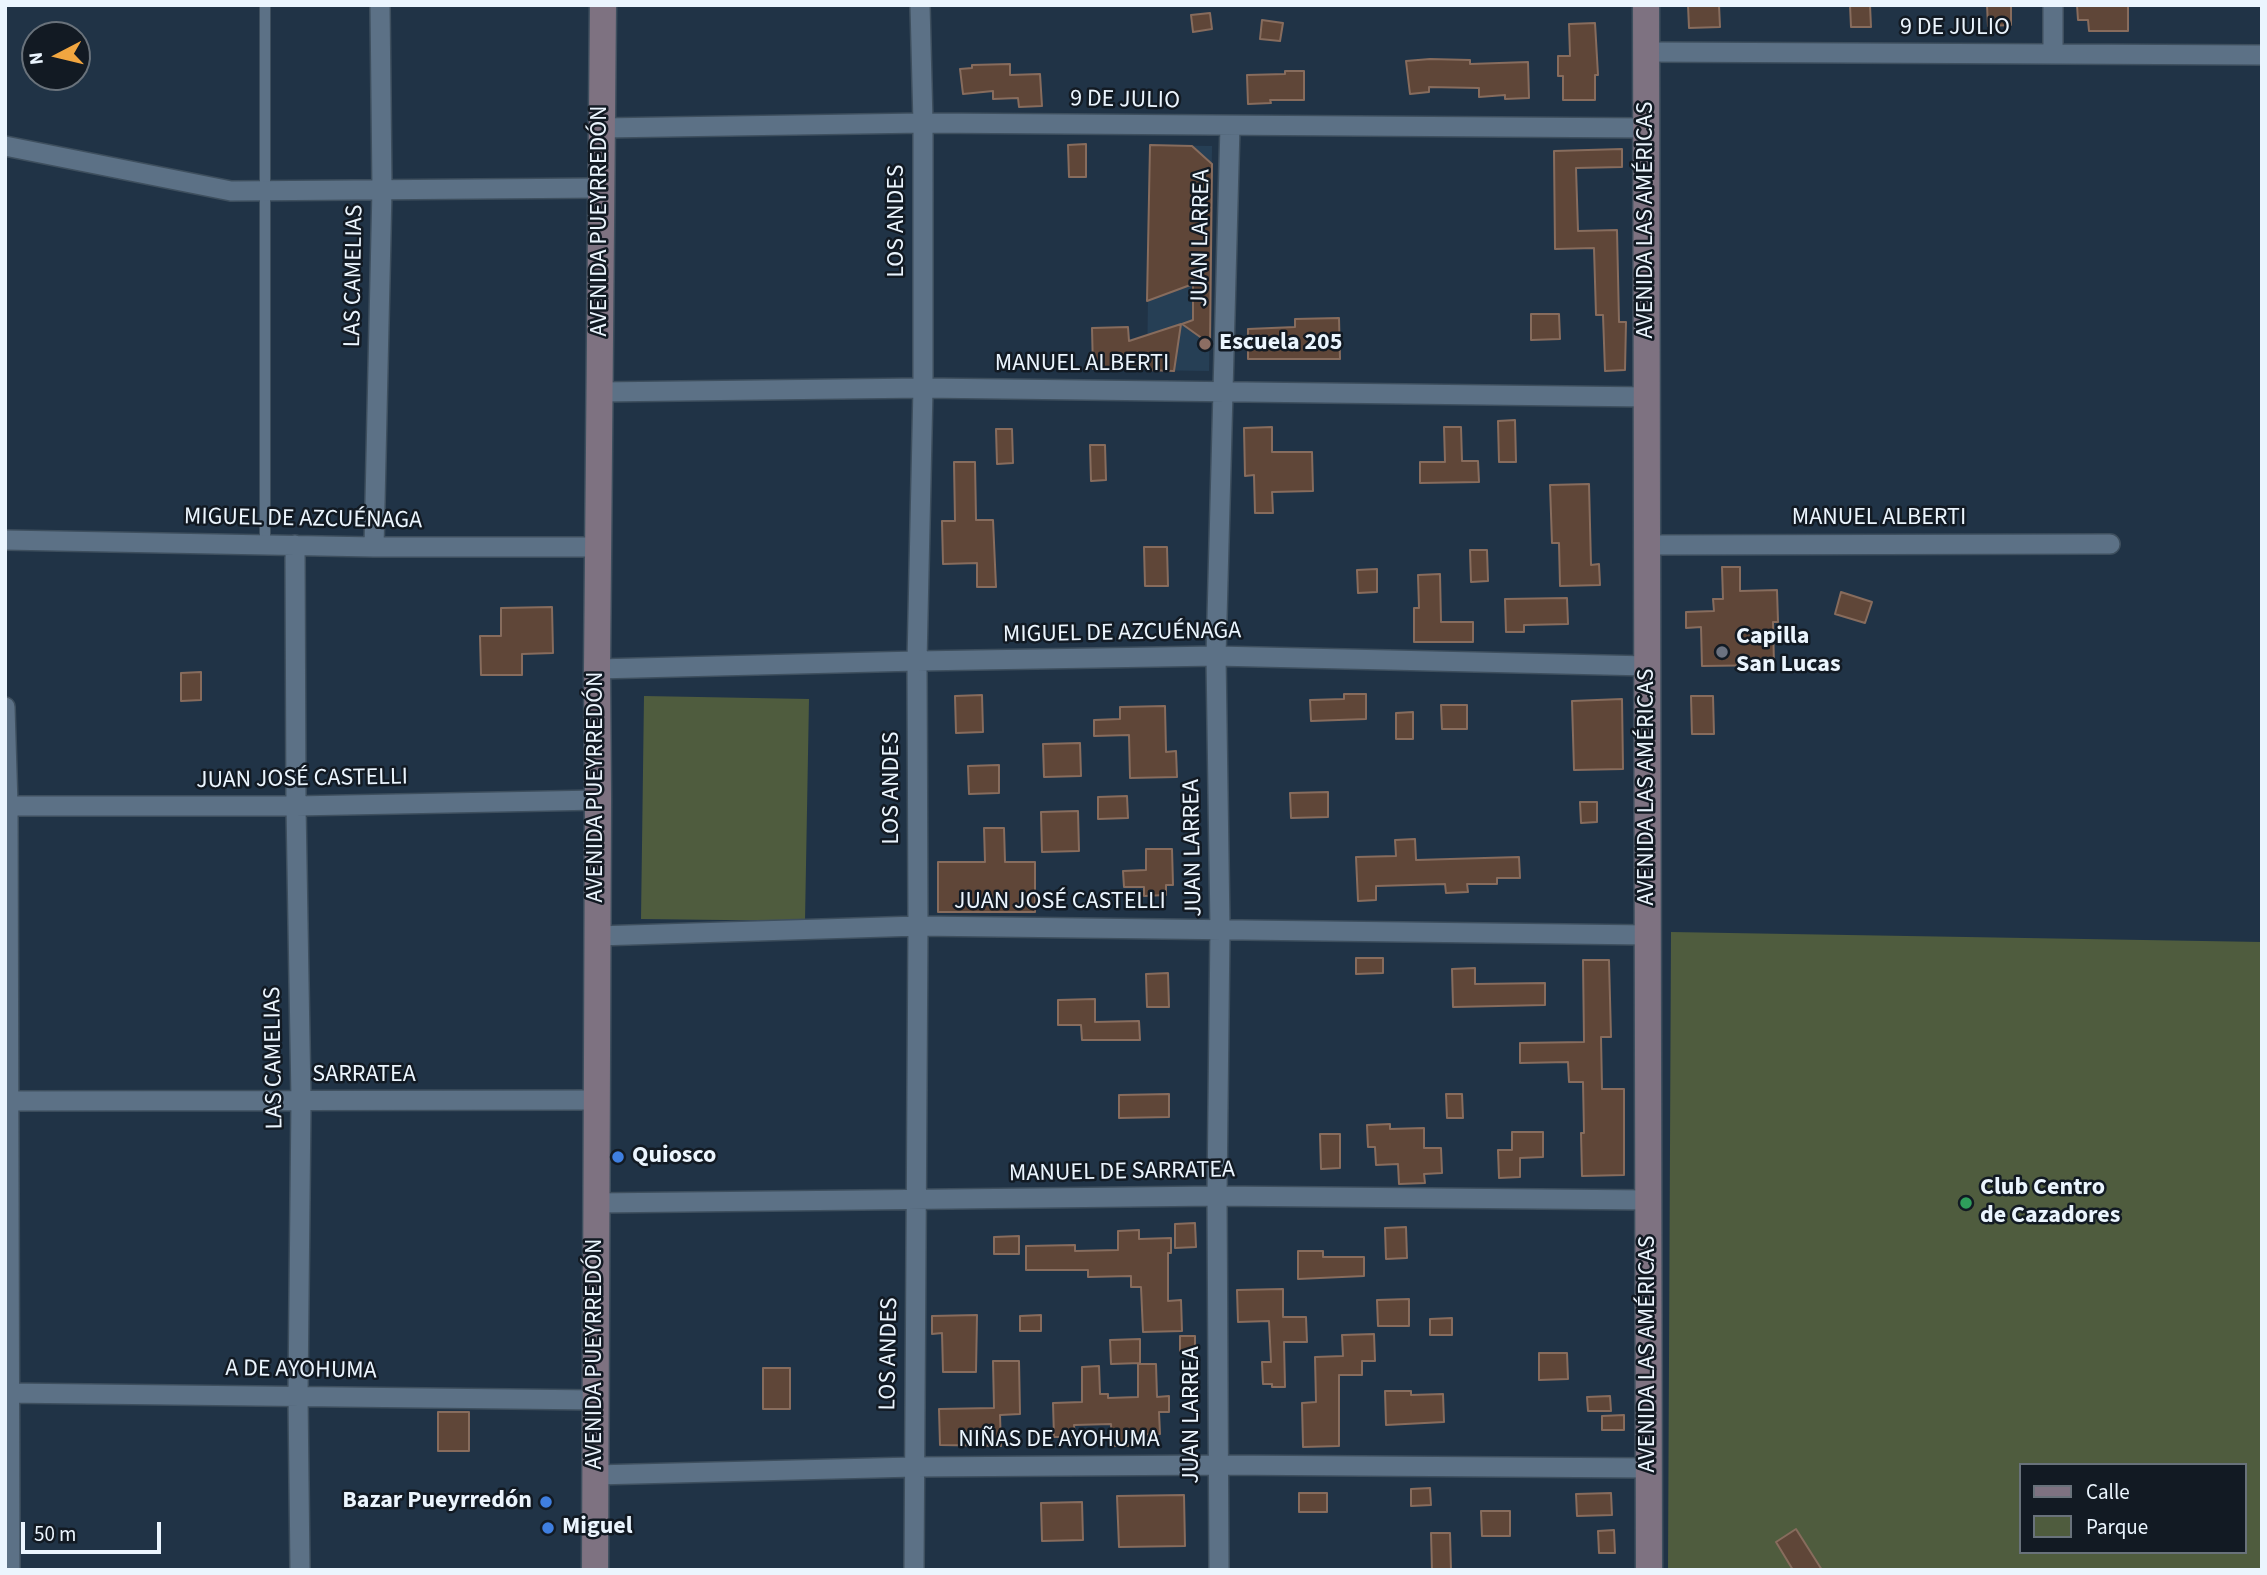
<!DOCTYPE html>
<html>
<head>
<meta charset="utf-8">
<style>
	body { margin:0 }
	#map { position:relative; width:2267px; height:1575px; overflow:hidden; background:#203346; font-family:"Source Sans 3",sans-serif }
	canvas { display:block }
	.frame { position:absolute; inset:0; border:7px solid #ebf5fe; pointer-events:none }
	.legend { position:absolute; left:2019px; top:1463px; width:228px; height:91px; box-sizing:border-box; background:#121a23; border:2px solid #69727b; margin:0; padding:9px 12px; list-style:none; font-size:21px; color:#ebf5fe }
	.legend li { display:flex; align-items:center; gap:14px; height:35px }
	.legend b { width:35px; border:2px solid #69727b }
	.north { position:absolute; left:21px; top:21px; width:70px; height:70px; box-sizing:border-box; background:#121a23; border:2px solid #69727b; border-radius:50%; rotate:263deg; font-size:19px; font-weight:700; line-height:28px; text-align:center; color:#ebf5fe }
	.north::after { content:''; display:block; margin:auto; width:24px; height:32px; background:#f1a640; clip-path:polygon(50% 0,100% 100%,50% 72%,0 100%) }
	.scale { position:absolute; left:21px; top:1522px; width:140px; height:32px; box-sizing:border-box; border:4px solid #ebf5fe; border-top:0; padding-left:9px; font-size:21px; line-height:24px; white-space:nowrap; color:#ebf5fe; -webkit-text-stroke:5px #121a23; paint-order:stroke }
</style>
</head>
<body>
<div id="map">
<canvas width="2267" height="1575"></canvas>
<div class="frame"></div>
<ul class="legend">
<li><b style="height:9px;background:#7e7281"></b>Calle</li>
<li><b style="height:19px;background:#4f5c3e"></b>Parque</li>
</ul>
<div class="north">N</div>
<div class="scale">50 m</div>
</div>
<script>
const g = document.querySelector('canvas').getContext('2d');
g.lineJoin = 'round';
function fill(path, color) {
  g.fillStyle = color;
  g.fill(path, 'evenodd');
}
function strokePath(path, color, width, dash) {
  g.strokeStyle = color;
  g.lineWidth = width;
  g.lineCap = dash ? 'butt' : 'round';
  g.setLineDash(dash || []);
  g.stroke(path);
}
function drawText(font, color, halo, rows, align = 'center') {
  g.font = font + ' "Source Sans 3",sans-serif';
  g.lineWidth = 5;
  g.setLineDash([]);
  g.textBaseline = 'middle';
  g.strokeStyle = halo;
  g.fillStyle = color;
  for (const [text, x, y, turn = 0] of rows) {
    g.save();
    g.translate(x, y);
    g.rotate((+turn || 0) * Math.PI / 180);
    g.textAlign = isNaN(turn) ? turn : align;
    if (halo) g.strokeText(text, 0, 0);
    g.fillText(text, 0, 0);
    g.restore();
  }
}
fill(new Path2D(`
	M 1150,145 L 1212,146 L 1209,371 L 1147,370 Z`), '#263f55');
fill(new Path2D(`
	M 644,696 L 809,699 L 805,921 L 641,919 Z
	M 1671,932 L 2262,942 L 2262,1570 L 1668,1570 ZM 2020,1465 L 2244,1465 L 2244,1552 L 2020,1552 Z`), '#4f5c3e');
const building = new Path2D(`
	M 1688,5 L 1719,5 L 1720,27 L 1689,28 Z
	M 1850,5 L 1870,5 L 1871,27 L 1851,27 Z
	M 1987,5 L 2011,5 L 2011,25 L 1988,26 Z
	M 2077,5 L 2128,5 L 2128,31 L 2089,31 L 2088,20 L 2078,20 Z
	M 1210,13 L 1212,29 L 1193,32 L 1191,15 Z
	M 1262,20 L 1283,23 L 1280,41 L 1260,39 Z
	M 1595,23 L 1598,75 L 1595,75 L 1595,100 L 1563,100 L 1563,76 L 1558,76 L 1558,56 L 1570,56 L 1569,24 Z
	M 1430,59 L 1470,60 L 1470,64 L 1528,62 L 1529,98 L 1505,99 L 1505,95 L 1479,97 L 1479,88 L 1429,87 L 1429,92 L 1410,94 L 1406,61 Z
	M 1010,64 L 1010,75 L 1040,74 L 1042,106 L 1019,107 L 1018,98 L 993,99 L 993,91 L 963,94 L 960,69 L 972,68 L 972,65 Z
	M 1285,71 L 1304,71 L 1304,100 L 1270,100 L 1271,103 L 1248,104 L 1247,75 L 1285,74 Z
	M 1086,144 L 1086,177 L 1069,177 L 1068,145 Z
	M 1150,145 L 1192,146 L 1212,164 L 1210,344 L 1182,324 L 1193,320 L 1193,284 L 1147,301 Z
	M 1622,149 L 1622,167 L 1576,168 L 1578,231 L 1617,230 L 1619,322 L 1626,322 L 1625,370 L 1605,371 L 1603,315 L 1596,315 L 1594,248 L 1555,249 L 1554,151 Z
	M 1531,314 L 1559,314 L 1560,339 L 1531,340 Z
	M 1339,318 L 1340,359 L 1248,359 L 1248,329 L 1295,327 L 1295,319 Z
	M 1181,324 L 1174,371 L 1147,370 L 1147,368 L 1093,369 L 1092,328 L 1128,327 L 1129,341 Z
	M 1515,420 L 1516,462 L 1499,462 L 1498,421 Z
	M 1272,427 L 1272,452 L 1312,452 L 1313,491 L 1272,492 L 1273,513 L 1255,513 L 1254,475 L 1245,476 L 1244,428 Z
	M 1444,427 L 1461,427 L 1462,461 L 1478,461 L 1479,482 L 1420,483 L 1420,462 L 1445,462 Z
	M 996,429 L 1012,429 L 1013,463 L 997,464 Z
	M 1090,445 L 1105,445 L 1106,480 L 1091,481 Z
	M 954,462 L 975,462 L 976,520 L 993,520 L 996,587 L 977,587 L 977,563 L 943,564 L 942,521 L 955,521 Z
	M 1589,484 L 1591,565 L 1599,564 L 1600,585 L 1560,586 L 1559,543 L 1552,543 L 1550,485 Z
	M 1144,547 L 1167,547 L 1168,586 L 1145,586 Z
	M 1470,550 L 1487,550 L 1488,581 L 1471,582 Z
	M 1722,567 L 1740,567 L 1740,591 L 1777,590 L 1778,622 L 1773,622 L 1774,665 L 1702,666 L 1701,627 L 1686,628 L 1686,612 L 1714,611 L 1713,599 L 1723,599 Z
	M 1377,569 L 1377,592 L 1358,593 L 1357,570 Z
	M 1440,574 L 1441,622 L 1473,622 L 1473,642 L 1414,642 L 1414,608 L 1419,608 L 1418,575 Z
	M 1841,592 L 1872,602 L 1865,623 L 1835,614 Z
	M 1567,598 L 1568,624 L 1524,625 L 1524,632 L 1506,632 L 1505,599 Z
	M 552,607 L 553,653 L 522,654 L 522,675 L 481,675 L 480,636 L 501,636 L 501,608 Z
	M 201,672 L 201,700 L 181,701 L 181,673 Z
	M 1344,694 L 1366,694 L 1366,719 L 1311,721 L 1310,700 L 1344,699 Z
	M 982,695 L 983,732 L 956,733 L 955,696 Z
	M 1691,696 L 1713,696 L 1714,734 L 1692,734 Z
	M 1622,699 L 1623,769 L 1574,770 L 1572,701 Z
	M 1441,705 L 1467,705 L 1467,729 L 1442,729 Z
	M 1165,706 L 1166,752 L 1176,751 L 1177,777 L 1130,778 L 1129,735 L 1094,736 L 1094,720 L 1120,719 L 1120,707 Z
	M 1413,712 L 1413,739 L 1396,739 L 1396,713 Z
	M 1080,743 L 1081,776 L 1044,777 L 1043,744 Z
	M 999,765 L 999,793 L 969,794 L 968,766 Z
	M 1328,792 L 1328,817 L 1291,818 L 1290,793 Z
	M 1127,796 L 1128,818 L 1098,819 L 1098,797 Z
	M 1580,802 L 1597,802 L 1597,822 L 1581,823 Z
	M 1078,811 L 1079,851 L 1042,852 L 1041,812 Z
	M 984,828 L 1004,828 L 1005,862 L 1035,862 L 1035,912 L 938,912 L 938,862 L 985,862 Z
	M 1415,839 L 1416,860 L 1519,857 L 1520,878 L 1497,878 L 1497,884 L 1467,884 L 1468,892 L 1446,893 L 1445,884 L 1376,886 L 1376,900 L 1358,901 L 1356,857 L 1396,856 L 1395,840 Z
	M 1146,849 L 1172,849 L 1173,885 L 1166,885 L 1166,895 L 1144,896 L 1144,887 L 1124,887 L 1123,871 L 1146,870 Z
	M 1356,958 L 1383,958 L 1383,973 L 1356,974 Z
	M 1583,960 L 1609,960 L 1611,1037 L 1601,1037 L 1602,1089 L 1624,1089 L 1624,1175 L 1582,1176 L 1581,1133 L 1584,1133 L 1583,1082 L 1569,1082 L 1568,1062 L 1520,1063 L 1520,1043 L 1584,1042 Z
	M 1475,968 L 1475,984 L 1545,983 L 1545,1005 L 1453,1007 L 1452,969 Z
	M 1168,973 L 1169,1007 L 1147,1007 L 1146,974 Z
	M 1095,999 L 1095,1022 L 1139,1021 L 1140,1040 L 1082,1040 L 1081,1025 L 1058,1025 L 1058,1000 Z
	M 1169,1094 L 1169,1117 L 1119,1118 L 1119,1095 Z
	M 1446,1094 L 1462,1094 L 1463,1118 L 1447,1118 Z
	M 1390,1124 L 1390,1129 L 1424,1128 L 1424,1148 L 1441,1148 L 1442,1173 L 1424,1174 L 1425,1183 L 1399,1184 L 1398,1164 L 1376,1165 L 1375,1147 L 1368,1147 L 1367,1125 Z
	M 1512,1132 L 1543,1132 L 1543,1157 L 1520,1158 L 1520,1177 L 1499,1178 L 1498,1150 L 1512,1150 Z
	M 1320,1134 L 1340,1134 L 1340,1168 L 1321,1169 Z
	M 1195,1223 L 1196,1247 L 1175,1248 L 1175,1224 Z
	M 1406,1227 L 1407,1258 L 1386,1259 L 1385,1228 Z
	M 1139,1230 L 1139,1239 L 1171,1238 L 1171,1253 L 1168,1253 L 1168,1301 L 1181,1300 L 1182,1331 L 1143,1332 L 1141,1287 L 1131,1287 L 1131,1276 L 1088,1277 L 1088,1270 L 1026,1270 L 1026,1246 L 1075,1245 L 1075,1251 L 1118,1250 L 1118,1231 Z
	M 1019,1236 L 1019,1254 L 994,1254 L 994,1237 Z
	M 1298,1251 L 1323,1251 L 1323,1257 L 1364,1257 L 1364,1276 L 1298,1279 Z
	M 1283,1289 L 1283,1317 L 1306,1317 L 1307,1342 L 1284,1342 L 1285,1387 L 1272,1387 L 1272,1384 L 1263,1384 L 1262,1362 L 1271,1362 L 1269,1321 L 1238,1322 L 1237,1290 Z
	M 1409,1299 L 1409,1326 L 1378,1326 L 1377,1300 Z
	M 977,1315 L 976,1372 L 943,1372 L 942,1333 L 932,1334 L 932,1316 Z
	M 1041,1315 L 1041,1331 L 1020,1331 L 1020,1316 Z
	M 1452,1318 L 1452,1335 L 1430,1335 L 1430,1319 Z
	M 1374,1334 L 1375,1361 L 1362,1361 L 1362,1375 L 1339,1375 L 1339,1446 L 1303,1447 L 1302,1403 L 1316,1402 L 1315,1357 L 1343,1356 L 1342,1335 Z
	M 1180,1336 L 1195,1336 L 1195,1351 L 1180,1351 Z
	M 1140,1339 L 1140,1363 L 1111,1364 L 1110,1340 Z
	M 1539,1353 L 1567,1353 L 1568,1379 L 1539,1380 Z
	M 993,1361 L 1019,1361 L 1020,1414 L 1000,1415 L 1001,1446 L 940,1445 L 939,1409 L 994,1408 Z
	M 1138,1364 L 1156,1364 L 1157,1397 L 1169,1396 L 1169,1412 L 1159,1412 L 1160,1434 L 1128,1435 L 1128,1446 L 1112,1446 L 1111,1424 L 1074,1425 L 1075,1437 L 1054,1437 L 1053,1403 L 1082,1402 L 1082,1367 L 1099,1366 L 1100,1394 L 1108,1394 L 1108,1398 L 1138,1397 Z
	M 763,1368 L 790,1368 L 790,1409 L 763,1409 Z
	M 1385,1391 L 1411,1391 L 1411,1395 L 1443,1394 L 1444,1422 L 1386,1425 Z
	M 1610,1396 L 1611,1411 L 1588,1411 L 1587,1397 Z
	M 438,1412 L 469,1412 L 469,1451 L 438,1451 Z
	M 1624,1415 L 1624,1430 L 1602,1430 L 1602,1416 Z
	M 1430,1488 L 1431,1505 L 1411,1506 L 1411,1489 Z
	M 1299,1493 L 1327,1493 L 1327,1512 L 1299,1512 Z
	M 1611,1493 L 1612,1515 L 1577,1516 L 1576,1494 Z
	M 1184,1495 L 1185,1546 L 1119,1547 L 1117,1496 Z
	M 1082,1502 L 1083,1540 L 1042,1541 L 1041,1503 Z
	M 1481,1511 L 1510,1511 L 1510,1536 L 1482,1536 Z
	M 1796,1529 L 1822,1570 L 1793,1570 L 1776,1542 Z
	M 1614,1530 L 1615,1553 L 1599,1553 L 1598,1531 Z
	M 1431,1533 L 1450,1533 L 1451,1570 L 1432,1570 Z`);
fill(building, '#5f4638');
strokePath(building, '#876c5d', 2);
const service = new Path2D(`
	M 265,5 L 265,544`);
const minor = new Path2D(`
	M 1647,52 L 2262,55
	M 2053,54 L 2053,5
	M 602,128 L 923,123 L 1647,128
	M 5,146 L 231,191 L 601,188
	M 600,392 L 923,388 L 1648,397
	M 5,540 L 374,547 L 599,547
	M 295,545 L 296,806 L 301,1100 L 298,1395 L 300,1570
	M 1648,545 L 2110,544
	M 374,547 L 382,189 L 380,5
	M 597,669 L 917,661 L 1216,656 L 1648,666
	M 5,707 L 8,806 L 10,1570
	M 5,806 L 296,806 L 598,800
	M 597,936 L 918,926 L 1648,935
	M 5,1101 L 597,1100
	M 596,1203 L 1217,1196 L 1648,1200
	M 5,1393 L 595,1400
	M 595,1475 L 914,1467 L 1218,1465 L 1649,1468
	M 914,1570 L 918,926 L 917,661 L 923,388 L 923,123 L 920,5
	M 1219,1570 L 1217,1196 L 1220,928 L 1216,656 L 1230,126`);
const secondary = new Path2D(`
	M 1646,5 L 1649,1570
	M 595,1570 L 598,800 L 597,669 L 603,5`);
strokePath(service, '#3e4f5e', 12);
strokePath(minor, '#3e4f5e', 22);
strokePath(secondary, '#3e4f5e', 29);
strokePath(service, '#5c7186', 10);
strokePath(minor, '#5c7186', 19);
strokePath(secondary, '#7e7281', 26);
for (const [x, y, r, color] of [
	[1205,344,7,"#8d6e63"],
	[1722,652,7,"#6b7280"],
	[618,1157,7,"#3f7fe0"],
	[1966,1203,7,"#2e9e5b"],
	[546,1502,7,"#3f7fe0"],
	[548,1528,7,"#3f7fe0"]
]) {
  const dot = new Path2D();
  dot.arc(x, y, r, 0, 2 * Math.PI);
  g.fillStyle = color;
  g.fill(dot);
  strokePath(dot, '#121a23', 2.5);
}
drawText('24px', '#ebf5fe', '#121a23', [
	["9 DE JULIO",1955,29],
	["9 DE JULIO",1125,101,1],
	["AVENIDA LAS AMÉRICAS",1647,220,-90],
	["AVENIDA PUEYRREDÓN",601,221,-90],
	["LOS ANDES",898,221,-90],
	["JUAN LARREA",1202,238,-89],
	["LAS CAMELIAS",355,276,-89],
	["MANUEL ALBERTI",1082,365],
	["MANUEL ALBERTI",1879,519],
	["MIGUEL DE AZCUÉNAGA",303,520,1],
	["MIGUEL DE AZCUÉNAGA",1122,634,-1],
	["JUAN JOSÉ CASTELLI",302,780,-1],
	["AVENIDA PUEYRREDÓN",597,787,-90],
	["AVENIDA LAS AMÉRICAS",1648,787,-90],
	["LOS ANDES",893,788,-90],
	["JUAN LARREA",1194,848,-91],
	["JUAN JOSÉ CASTELLI",1060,903],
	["LAS CAMELIAS",275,1058,-91],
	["SARRATEA",364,1076],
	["MANUEL DE SARRATEA",1122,1173,-1],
	["AVENIDA PUEYRREDÓN",596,1354,-90],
	["LOS ANDES",890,1354,-89],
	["AVENIDA LAS AMÉRICAS",1649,1354,-90],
	["A DE AYOHUMA",301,1371,1],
	["JUAN LARREA",1193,1415,-90],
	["NIÑAS DE AYOHUMA",1059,1441]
]);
drawText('bold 24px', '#ebf5fe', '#121a23', [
	["Escuela 205",1219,344],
	["Capilla",1736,638],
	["San Lucas",1736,666],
	["Quiosco",632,1157],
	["Club Centro",1980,1189],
	["de Cazadores",1980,1217],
	["Bazar Pueyrredón",532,1502,"right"],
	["Miguel",562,1528]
], 'left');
</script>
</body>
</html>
